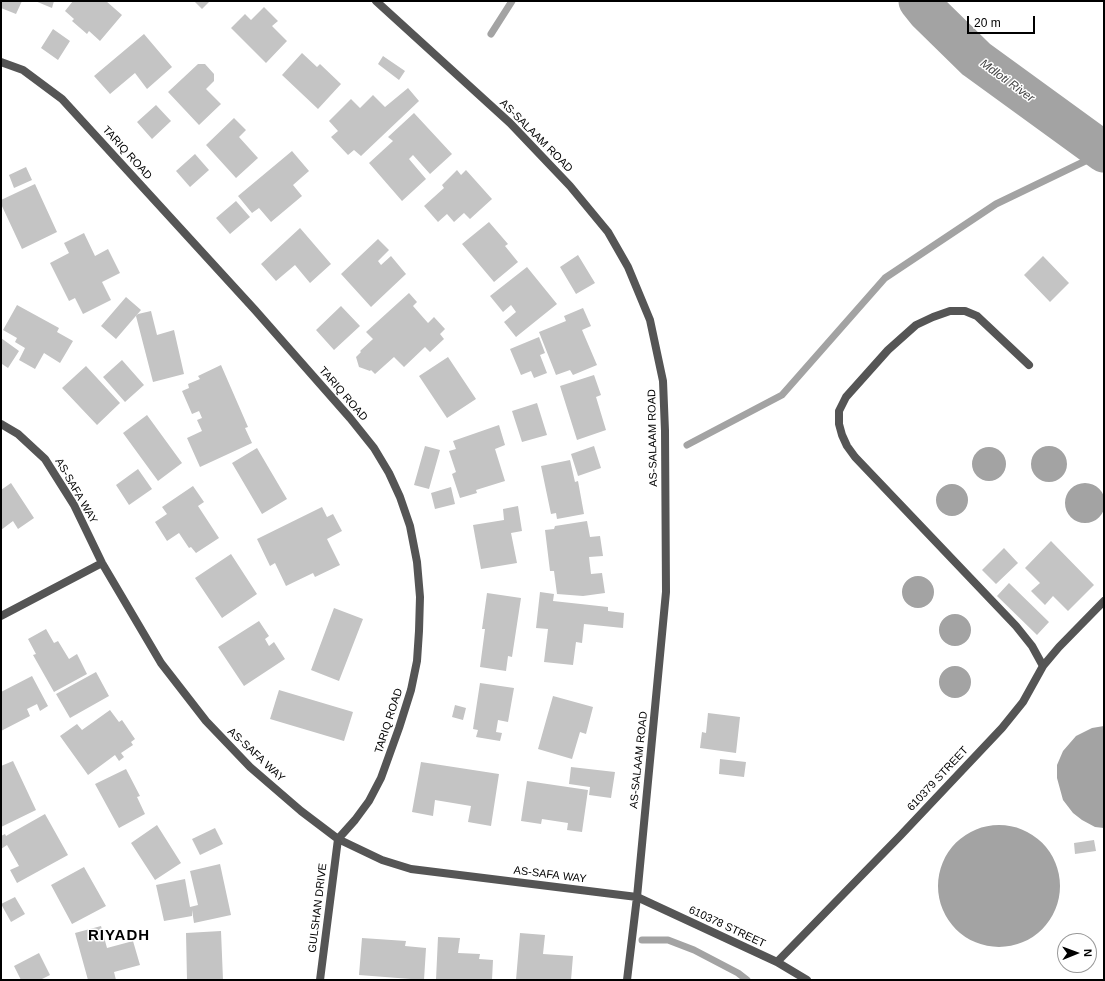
<!DOCTYPE html>
<html>
<head>
<meta charset="utf-8">
<style>
	body { margin:0 }
	#map { position:relative; width:1105px; height:981px; overflow:hidden; background:#fff; font-family:Arial,sans-serif }
	canvas { display:block }
	.frame { position:absolute; inset:0; border:2px solid #000; pointer-events:none }
	.north { position:absolute; left:1057px; top:933px; width:40px; height:40px; box-sizing:border-box; background:#fff; border:1px solid #999; border-radius:50%; rotate:89deg; font-size:11px; font-weight:700; line-height:16px; text-align:center; color:#000 }
	.north::after { content:''; display:block; margin:auto; width:14px; height:18px; background:#000; clip-path:polygon(50% 0,100% 100%,50% 72%,0 100%) }
	.scale { position:absolute; left:967px; top:16px; width:68px; height:18px; box-sizing:border-box; border:2px solid #000; border-top:0; padding-left:5px; font-size:12px; line-height:14px; white-space:nowrap; color:#000; -webkit-text-stroke:3px #fff; paint-order:stroke }
</style>
</head>
<body>
<div id="map">
<canvas width="1105" height="981"></canvas>
<div class="frame"></div>
<div class="north">N</div>
<div class="scale">20 m</div>
</div>
<script>
const g = document.querySelector('canvas').getContext('2d');
g.lineJoin = 'round';
function fill(path, color) {
  g.fillStyle = color;
  g.fill(path, 'evenodd');
}
function strokePath(path, color, width, dash) {
  g.strokeStyle = color;
  g.lineWidth = width;
  g.lineCap = dash ? 'butt' : 'round';
  g.setLineDash(dash || []);
  g.stroke(path);
}
function drawText(font, color, halo, rows, align = 'center') {
  g.font = font + ' Arial,sans-serif';
  g.lineWidth = 3;
  g.setLineDash([]);
  g.textBaseline = 'middle';
  g.strokeStyle = halo;
  g.fillStyle = color;
  for (const [text, x, y, turn = 0] of rows) {
    g.save();
    g.translate(x, y);
    g.rotate((+turn || 0) * Math.PI / 180);
    g.textAlign = isNaN(turn) ? turn : align;
    if (halo) g.strokeText(text, 0, 0);
    g.fillText(text, 0, 0);
    g.restore();
  }
}
fill(new Path2D(`
	M1031 464a18 18 0 1 1 36 0a18 18 0 1 1-36 0Z
	M972 464a17 17 0 1 1 34 0a17 17 0 1 1-34 0Z
	M1065 503a20 20 0 1 1 40 0a20 20 0 1 1-40 0Z
	M936 500a16 16 0 1 1 32 0a16 16 0 1 1-32 0Z
	M902 592a16 16 0 1 1 32 0a16 16 0 1 1-32 0Z
	M939 630a16 16 0 1 1 32 0a16 16 0 1 1-32 0Z
	M939 682a16 16 0 1 1 32 0a16 16 0 1 1-32 0Z
	M 1104,726 L 1104,828 L 1095,827 L 1082,820 L 1073,813 L 1063,800 L 1057,778 L 1057,765 L 1063,751 L 1076,736 L 1092,728 Z
	M938 886a61 61 0 1 1 122 0a61 61 0 1 1-122 0Z`), '#a3a3a3');
strokePath(new Path2D(`
	M 491,34 L 512,1
	M 687,445 L 782,395 L 885,278 L 996,204 L 1104,152
	M 642,940 L 668,940 L 694,950 L 738,973 L 747,980`), '#a3a3a3', 7);
strokePath(new Path2D(`
	M 919,1 L 927,11 L 976,59 L 1104,152`), '#a3a3a3', 41);
fill(new Path2D(`
	M 1,1 L 22,1 L 16,14 L 1,8 Z
	M 35,1 L 54,1 L 52,8 Z
	M 73,1 L 106,1 L 122,15 L 100,41 L 89,31 L 87,34 L 72,21 L 74,19 L 65,11 Z
	M 194,1 L 210,1 L 202,9 Z
	M 264,7 L 278,21 L 272,26 L 287,41 L 266,63 L 231,28 L 245,14 L 251,20 Z
	M 53,29 L 70,41 L 58,60 L 41,48 Z
	M 144,34 L 172,67 L 147,89 L 135,73 L 110,94 L 94,76 Z
	M 302,53 L 317,67 L 320,64 L 341,84 L 318,109 L 282,75 Z
	M 383,56 L 405,71 L 399,80 L 378,64 Z
	M 198,64 L 205,64 L 214,74 L 214,81 L 206,89 L 221,104 L 199,125 L 168,92 Z
	M 408,88 L 419,101 L 361,156 L 354,150 L 348,155 L 331,137 L 338,131 L 329,121 L 351,99 L 360,108 L 373,95 L 385,107 Z
	M 156,105 L 171,121 L 152,139 L 137,122 Z
	M 414,113 L 452,154 L 430,174 L 413,155 L 409,159 L 426,179 L 402,201 L 369,163 L 393,141 L 388,137 Z
	M 234,118 L 246,130 L 239,137 L 258,158 L 236,178 L 206,145 Z
	M 292,151 L 309,171 L 293,185 L 302,196 L 271,222 L 259,208 L 252,213 L 238,196 Z
	M 195,154 L 209,170 L 190,187 L 176,171 Z
	M 26,167 L 32,180 L 14,188 L 9,175 Z
	M 457,170 L 461,175 L 466,170 L 492,199 L 470,219 L 464,213 L 454,222 L 447,214 L 438,222 L 424,206 L 444,188 L 442,185 Z
	M 35,184 L 57,232 L 22,249 L 1,204 L 1,200 Z
	M 236,201 L 250,217 L 230,234 L 216,218 Z
	M 489,222 L 508,244 L 505,246 L 518,262 L 494,282 L 462,244 Z
	M 300,228 L 331,264 L 310,283 L 295,265 L 276,281 L 261,264 Z
	M 84,233 L 95,256 L 108,249 L 120,273 L 102,282 L 111,300 L 83,314 L 75,298 L 69,301 L 50,263 L 69,253 L 64,243 Z
	M 378,239 L 389,250 L 378,261 L 381,265 L 391,256 L 406,274 L 371,307 L 341,274 Z
	M 578,255 L 595,283 L 576,294 L 560,267 Z
	M 1043,256 L 1069,283 L 1050,302 L 1024,275 Z
	M 527,267 L 557,304 L 516,337 L 504,322 L 516,312 L 511,305 L 503,312 L 490,296 Z
	M 409,293 L 417,302 L 413,306 L 428,323 L 434,317 L 445,329 L 440,334 L 444,339 L 430,352 L 425,347 L 404,367 L 394,357 L 375,374 L 371,370 L 370,371 L 359,367 L 356,357 L 361,352 L 360,351 L 373,339 L 366,332 Z
	M 126,297 L 141,310 L 116,339 L 101,326 Z
	M 17,305 L 59,328 L 57,332 L 73,341 L 60,363 L 44,353 L 35,369 L 19,360 L 25,348 L 15,342 L 17,338 L 3,330 Z
	M 341,306 L 360,326 L 334,350 L 316,330 Z
	M 583,308 L 591,326 L 582,330 L 597,365 L 573,375 L 570,370 L 556,375 L 539,332 L 566,321 L 564,316 Z
	M 151,311 L 157,335 L 174,330 L 184,374 L 153,382 L 136,316 L 138,314 Z
	M 539,337 L 545,353 L 540,355 L 547,373 L 534,378 L 531,371 L 521,375 L 510,349 Z
	M 1,338 L 19,351 L 8,368 L 2,364 L 1,365 Z
	M 448,357 L 476,399 L 447,418 L 419,376 Z
	M 122,360 L 144,385 L 125,402 L 103,377 Z
	M 221,365 L 248,427 L 245,428 L 252,443 L 200,467 L 187,438 L 202,431 L 197,420 L 202,418 L 199,411 L 192,414 L 182,391 L 189,388 L 188,384 L 200,379 L 198,376 Z
	M 86,366 L 120,403 L 97,425 L 62,388 Z
	M 594,375 L 601,395 L 596,397 L 606,430 L 577,440 L 560,386 Z
	M 537,403 L 547,435 L 522,442 L 512,411 Z
	M 147,415 L 182,463 L 158,481 L 123,433 Z
	M 499,425 L 505,445 L 495,449 L 505,481 L 476,490 L 477,493 L 460,498 L 452,474 L 456,472 L 449,451 L 456,449 L 453,441 Z
	M 425,446 L 440,450 L 429,489 L 414,485 Z
	M 594,446 L 601,468 L 578,476 L 571,454 Z
	M 257,448 L 287,499 L 262,514 L 232,463 Z
	M 570,460 L 575,482 L 578,481 L 584,514 L 557,519 L 556,513 L 551,514 L 541,466 Z
	M 138,469 L 152,489 L 129,505 L 116,485 Z
	M 11,483 L 34,518 L 18,529 L 13,521 L 1,530 L 1,490 Z
	M 193,486 L 204,502 L 198,506 L 219,538 L 196,553 L 191,547 L 189,548 L 179,533 L 167,541 L 155,522 L 167,514 L 162,507 Z
	M 451,487 L 455,504 L 435,509 L 431,493 Z
	M 518,506 L 522,531 L 511,533 L 517,563 L 481,569 L 473,525 L 504,520 L 503,509 Z
	M 322,507 L 327,517 L 333,514 L 342,531 L 327,539 L 340,565 L 315,577 L 313,573 L 286,586 L 275,563 L 270,566 L 257,539 Z
	M 587,521 L 590,537 L 600,536 L 603,556 L 589,557 L 591,574 L 602,573 L 605,593 L 583,596 L 557,594 L 554,571 L 550,571 L 545,530 L 554,529 L 555,526 Z
	M 1051,541 L 1094,585 L 1068,611 L 1053,596 L 1045,605 L 1031,591 L 1040,583 L 1025,568 Z
	M 1004,548 L 1018,563 L 996,584 L 982,570 Z
	M 231,554 L 257,594 L 222,618 L 195,578 Z
	M 1009,583 L 1049,622 L 1037,635 L 997,596 Z
	M 540,592 L 554,594 L 553,601 L 608,607 L 608,611 L 624,613 L 623,628 L 584,624 L 582,643 L 576,642 L 573,665 L 544,662 L 548,629 L 536,628 Z
	M 487,593 L 521,598 L 512,657 L 508,656 L 506,671 L 480,667 L 485,629 L 482,629 Z
	M 334,608 L 363,619 L 339,681 L 311,670 Z
	M 259,621 L 269,636 L 265,639 L 269,646 L 274,642 L 285,659 L 244,686 L 218,647 Z
	M 46,629 L 54,643 L 58,641 L 69,659 L 77,654 L 87,674 L 54,692 L 33,655 L 36,654 L 28,639 Z
	M 96,672 L 109,696 L 70,718 L 56,694 Z
	M 32,676 L 48,706 L 40,711 L 37,704 L 27,709 L 30,716 L 1,731 L 1,692 Z
	M 480,683 L 514,688 L 508,722 L 498,720 L 496,732 L 502,733 L 500,741 L 476,737 L 478,730 L 473,729 Z
	M 279,690 L 353,712 L 344,741 L 270,719 Z
	M 553,696 L 593,707 L 586,734 L 580,732 L 572,759 L 538,749 Z
	M 455,705 L 466,708 L 463,720 L 452,717 Z
	M 110,710 L 119,722 L 122,720 L 135,739 L 131,742 L 133,745 L 121,753 L 124,757 L 119,761 L 115,755 L 88,775 L 60,736 L 77,724 L 82,730 Z
	M 708,713 L 740,717 L 736,753 L 700,748 L 702,732 L 706,733 Z
	M 720,759 L 746,762 L 744,777 L 719,774 Z
	M 13,761 L 36,810 L 1,827 L 1,766 Z
	M 421,762 L 499,774 L 491,826 L 468,822 L 471,806 L 435,800 L 433,816 L 412,812 Z
	M 571,767 L 615,772 L 611,798 L 589,795 L 590,787 L 569,784 Z
	M 126,769 L 140,796 L 137,797 L 145,814 L 119,828 L 95,784 Z
	M 527,781 L 588,790 L 582,832 L 567,830 L 568,823 L 542,819 L 541,824 L 521,821 Z
	M 45,814 L 68,855 L 17,883 L 10,870 L 19,866 L 7,845 L 1,849 L 1,836 L 5,834 L 6,836 Z
	M 157,825 L 181,863 L 155,880 L 131,843 Z
	M 215,828 L 223,844 L 200,855 L 192,839 Z
	M 1094,840 L 1096,851 L 1075,854 L 1074,843 Z
	M 220,864 L 231,915 L 194,923 L 192,910 L 192,916 L 164,921 L 156,885 L 185,879 L 190,907 L 198,905 L 190,871 Z
	M 84,867 L 106,906 L 72,924 L 51,885 Z
	M 15,897 L 25,914 L 11,922 L 1,904 Z
	M 101,926 L 107,948 L 133,941 L 140,965 L 114,972 L 116,980 L 88,980 L 75,933 Z
	M 221,931 L 223,980 L 187,980 L 186,933 Z
	M 520,933 L 545,935 L 543,954 L 573,956 L 571,980 L 516,980 Z
	M 438,937 L 460,938 L 458,953 L 480,954 L 479,959 L 493,960 L 492,980 L 436,980 Z
	M 362,938 L 406,941 L 405,946 L 426,948 L 424,980 L 359,975 Z
	M 39,953 L 50,975 L 40,980 L 21,980 L 14,966 Z`), '#c4c4c4');
strokePath(new Path2D(`
	M 1029,365 L 977,316 L 965,311 L 950,311 L 933,317 L 916,325 L 888,350 L 846,397 L 839,411 L 839,424 L 842,435 L 847,446 L 855,457 L 1016,626 L 1032,646 L 1043,666
	M 637,897 L 777,962 L 807,980
	M 777,962 L 900,836 L 1002,728 L 1023,702 L 1043,666 L 1059,647 L 1104,601`), '#555', 8);
strokePath(new Path2D(`
	M 376,1 L 510,123 L 570,186 L 608,232 L 628,267 L 650,320 L 663,381 L 665,431 L 666,592 L 637,897 L 627,980
	M 1,62 L 23,70 L 62,99 L 255,310 L 350,418 L 374,448 L 389,473 L 400,497 L 410,526 L 417,562 L 420,597 L 419,631 L 417,661 L 411,690 L 399,728 L 381,778 L 369,801 L 355,820 L 338,839 L 320,980
	M 1,424 L 18,434 L 45,459 L 74,505 L 102,563 L 161,663 L 206,721 L 250,767 L 301,811 L 338,839 L 382,860 L 411,869 L 637,897
	M 1,616 L 102,563`), '#555', 8);
drawText('11px', '#000', '#fff', [
	["AS-SALAAM ROAD",536,136,45],
	["TARIQ ROAD",127,153,48],
	["TARIQ ROAD",343,394,49],
	["AS-SALAAM ROAD",653,438,-91],
	["AS-SAFA WAY",76,491,60],
	["TARIQ ROAD",389,721,-72],
	["AS-SAFA WAY",256,755,43],
	["AS-SALAAM ROAD",639,760,-84],
	["610379 STREET",938,779,-47],
	["AS-SAFA WAY",550,875,7],
	["GULSHAN DRIVE",318,908,-83],
	["610378 STREET",727,927,25]
]);
drawText('italic 12px', '#444', '#fff', [
	["Mdloti River",1007,81,36]
]);
g.letterSpacing = '1px';
drawText('bold 15px', '#000', '#fff', [
	["RIYADH",119,936]
]);
g.letterSpacing = '0px';
</script>
</body>
</html>
